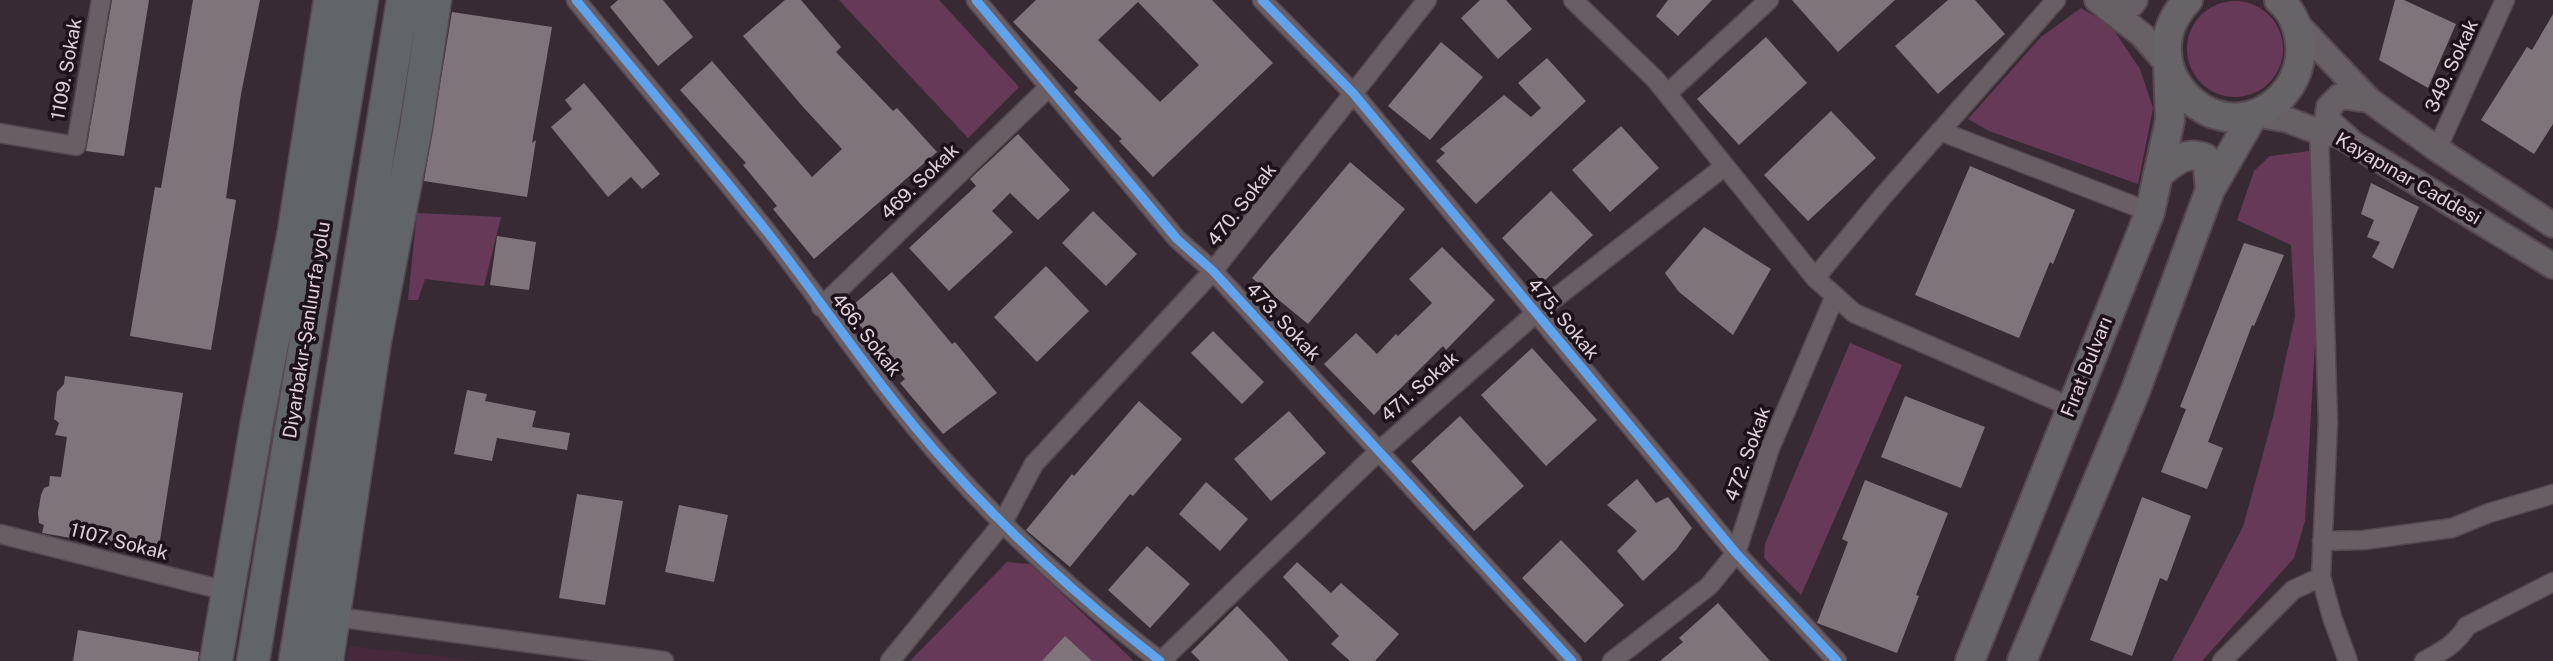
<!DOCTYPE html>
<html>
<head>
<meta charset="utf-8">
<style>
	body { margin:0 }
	canvas { display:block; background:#382a33 }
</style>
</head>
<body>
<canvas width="2553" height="661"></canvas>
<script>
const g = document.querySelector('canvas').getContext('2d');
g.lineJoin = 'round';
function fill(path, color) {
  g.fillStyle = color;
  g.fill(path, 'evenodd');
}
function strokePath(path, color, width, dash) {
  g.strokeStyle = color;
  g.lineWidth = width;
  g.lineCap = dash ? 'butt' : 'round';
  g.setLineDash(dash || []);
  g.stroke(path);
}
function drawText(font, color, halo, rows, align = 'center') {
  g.font = font + ' "Public Sans",sans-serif';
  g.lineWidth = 7;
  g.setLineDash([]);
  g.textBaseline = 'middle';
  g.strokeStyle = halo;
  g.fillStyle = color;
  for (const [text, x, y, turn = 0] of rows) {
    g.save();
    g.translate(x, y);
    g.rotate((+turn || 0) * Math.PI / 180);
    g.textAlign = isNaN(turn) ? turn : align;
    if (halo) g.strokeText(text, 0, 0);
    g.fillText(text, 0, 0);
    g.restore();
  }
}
fill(new Path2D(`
	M 349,646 L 481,661 L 347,661 Z`), '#46293b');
fill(new Path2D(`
	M 839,0 L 939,0 L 1019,87 L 968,138 Z
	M2187 49a48 48 0 1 1 96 0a48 48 0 1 1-96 0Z
	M 2081,8 L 2111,26 L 2140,69 L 2153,108 L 2138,184 L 1989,131 L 1968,119 L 2041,37 Z
	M 2310,151 L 2316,324 L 2305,521 L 2294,558 L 2202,661 L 2172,661 L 2243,527 L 2273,417 L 2295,316 L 2291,245 L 2237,220 L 2254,171 L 2270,156 Z
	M 417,213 L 501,217 L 484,286 L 425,279 L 418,300 L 408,300 Z
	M 1850,343 L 1902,365 L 1801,595 L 1764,558 L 1765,544 Z
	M 1007,562 L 1030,564 L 1134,661 L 910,661 Z`), '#663a56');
fill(new Path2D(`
	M 112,0 L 149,0 L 124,156 L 86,151 Z
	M 193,0 L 260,0 L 241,94 L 226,198 L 236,200 L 211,350 L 130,336 L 155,187 L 161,188 Z
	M 618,0 L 663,0 L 693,37 L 658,66 L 610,7 Z
	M 785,0 L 801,0 L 841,47 L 836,52 L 893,111 L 897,108 L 937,152 L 814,259 L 773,209 L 777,206 L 743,165 L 746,163 L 680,90 L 712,61 L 812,177 L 842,149 L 803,107 L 743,36 Z
	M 1036,0 L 1212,0 L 1273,63 L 1153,177 L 1119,141 L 1122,139 L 1074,92 L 1078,88 L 1013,22 ZM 1138,2 L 1199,65 L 1160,102 L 1098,40 Z
	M 1480,0 L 1506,0 L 1532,29 L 1498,59 L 1461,18 Z
	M 1668,0 L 1712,0 L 1678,36 L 1656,16 Z
	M 1792,0 L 1895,0 L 1838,52 Z
	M 1948,0 L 1975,0 L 2005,34 L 1938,94 L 1895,46 Z
	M 2395,0 L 2404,0 L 2456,24 L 2428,88 L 2379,60 Z
	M 452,12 L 552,27 L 532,143 L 536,140 L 527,197 L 424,181 Z
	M 2553,14 L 2553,124 L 2534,154 L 2481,120 L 2527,47 L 2532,50 Z
	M 1766,37 L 1807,83 L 1739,145 L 1697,99 Z
	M 1441,42 L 1483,77 L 1430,140 L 1388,106 Z
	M 1547,58 L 1586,101 L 1476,204 L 1436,161 L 1445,153 L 1440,149 L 1504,95 L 1531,117 L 1541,108 L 1518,83 Z
	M 584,83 L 660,174 L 642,189 L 631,177 L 608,197 L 551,127 L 572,109 L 565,100 Z
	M 1831,111 L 1876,158 L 1808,221 L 1764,175 Z
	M 1621,126 L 1659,168 L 1610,212 L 1572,170 Z
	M 1018,134 L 1070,190 L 1038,220 L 1010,193 L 992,211 L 1013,232 L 949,291 L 909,248 L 976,186 L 970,179 Z
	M 1350,162 L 1405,209 L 1308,324 L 1252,278 Z
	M 1970,166 L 2075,210 L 2053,264 L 2050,262 L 2019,338 L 1915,295 Z
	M 2371,183 L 2419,207 L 2393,269 L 2372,257 L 2380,242 L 2367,237 L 2374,220 L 2361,214 Z
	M 1551,191 L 1593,235 L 1543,282 L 1502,238 Z
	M 1093,211 L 1137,254 L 1106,286 L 1062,243 Z
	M 1704,227 L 1771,269 L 1733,335 L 1679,292 L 1665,273 Z
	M 497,236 L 536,242 L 529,290 L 490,285 Z
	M 2244,243 L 2284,255 L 2254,326 L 2252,325 L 2208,442 L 2223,448 L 2207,489 L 2161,472 L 2186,409 L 2180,407 Z
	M 1442,247 L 1495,300 L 1446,350 L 1443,346 L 1374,415 L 1324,364 L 1356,333 L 1377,354 L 1396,334 L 1398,336 L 1432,303 L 1409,279 Z
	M 1046,266 L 1089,311 L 1037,362 L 994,317 Z
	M 892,272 L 952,344 L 955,342 L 997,393 L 943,434 L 900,383 L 905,379 L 847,310 Z
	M 1213,331 L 1264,382 L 1242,404 L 1191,353 Z
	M 1532,348 L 1597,420 L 1546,466 L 1481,395 Z
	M 65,376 L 183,393 L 158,553 L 42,533 L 44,525 L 39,523 L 38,513 L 41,495 L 44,488 L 49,486 L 50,476 L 61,477 L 67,437 L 55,435 L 59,423 L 54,419 L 57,392 L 64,384 Z
	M 467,390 L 487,394 L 485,401 L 536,411 L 532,427 L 570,433 L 567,450 L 497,438 L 492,461 L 454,454 Z
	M 1905,396 L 1985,427 L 1961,488 L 1881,457 Z
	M 1139,401 L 1182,439 L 1133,496 L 1130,494 L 1070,567 L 1026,530 L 1072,474 L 1074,476 Z
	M 1289,411 L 1326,453 L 1271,501 L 1234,459 Z
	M 1460,416 L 1524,486 L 1474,531 L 1411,461 Z
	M 1637,479 L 1656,503 L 1668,497 L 1692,528 L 1676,550 L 1643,581 L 1617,551 L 1637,531 L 1607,505 Z
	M 1865,480 L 1948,513 L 1916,595 L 1919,596 L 1897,653 L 1817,623 L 1848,542 L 1842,539 Z
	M 1206,482 L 1248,519 L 1220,551 L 1179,514 Z
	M 577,494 L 623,501 L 605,605 L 559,598 Z
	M 2142,497 L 2191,516 L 2167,581 L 2160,578 L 2132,656 L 2090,640 Z
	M 679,505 L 728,515 L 714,582 L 665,572 Z
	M 1561,540 L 1624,605 L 1585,643 L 1522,578 Z
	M 1147,546 L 1190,584 L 1150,628 L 1108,590 Z
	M 1297,562 L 1331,593 L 1341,583 L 1399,634 L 1375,661 L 1350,661 L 1331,644 L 1339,636 L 1283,577 Z
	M 1718,603 L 1770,661 L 1660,661 L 1683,642 L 1679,638 Z
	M 1237,606 L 1269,639 L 1289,661 L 1200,661 L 1191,652 Z
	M 78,630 L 199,652 L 198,661 L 73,661 Z
	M 1065,636 L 1092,661 L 1042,661 Z`), '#80747b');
const street = new Path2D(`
	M 576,0 C 640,78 705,154 768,233 C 828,310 881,391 946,463 C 1010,535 1084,602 1160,661
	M 976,0 L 1177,239 L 1213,271 L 1572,661
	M 1262,0 L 1353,93 L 1736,553 L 1837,661
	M 1573,0 L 1655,79 L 1815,278 L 1854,313 L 2071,407
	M 1667,94 L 1769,0
	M 1940,131 L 2150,212
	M 2319,132 L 2328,422 L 2321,577 L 2332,617 L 2348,661
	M 0,133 L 76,146 L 101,0
	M 2437,149 L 2505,0
	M 1815,278 L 1884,195 L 2056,0
	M 821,307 L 1049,87
	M 0,534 L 227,591
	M 2322,541 L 2364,540 L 2452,528 L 2489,513 L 2553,494
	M 336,617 L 664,661
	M 890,661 L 1002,524 L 1034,464 L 1213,271 L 1427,0
	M 1161,661 L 1378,452 L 1536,313 L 1725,166
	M 1612,661 L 1709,586 L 1736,553 L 1770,448 L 1835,296
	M 2222,661 L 2293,590 L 2321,577
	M 2424,661 C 2443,651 2456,644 2467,626 L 2553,582`);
const secondary = new Path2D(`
	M 2097,0 L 2142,35 L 2168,65
	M 2099,1 L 2118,6 L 2132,4 L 2135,0
	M 2296,23 L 2369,100 L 2437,149 L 2553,225
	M 2254,114 L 2288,120 L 2319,132 L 2339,135 L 2553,266
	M 2348,139 L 2327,120 L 2329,107 L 2340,96 L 2369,100`);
const primary = new Path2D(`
	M 2188,0 C 2124,67 2220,160 2282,96 C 2292,85 2298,73 2300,58 C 2302,37 2296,14 2279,0
	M 2158,174 C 2175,162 2185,150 2205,158 L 2208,168 L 2210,190
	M 1970,661 L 2150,212 L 2170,120 L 2168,65
	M 2022,661 L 2135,392 L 2210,190 L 2254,114`);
const highway = new Path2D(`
	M 216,661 L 257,422 L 294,231 L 330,0
	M 253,661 L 362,0
	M 295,661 L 403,0
	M 327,661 L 375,341 L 416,128 L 435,0`);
strokePath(street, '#554850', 21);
strokePath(secondary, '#554850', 28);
strokePath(primary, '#554850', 32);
strokePath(highway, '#554850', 35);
strokePath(street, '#685e64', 18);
strokePath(secondary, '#676065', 24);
strokePath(primary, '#666467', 28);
strokePath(highway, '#626567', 32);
strokePath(new Path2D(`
	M 576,0 C 640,78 705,154 768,233 C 828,310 881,391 946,463 C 1010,535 1084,602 1160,661
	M 976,0 L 1177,239 L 1213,271 L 1572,661
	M 1262,0 L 1353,93 L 1736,553 L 1837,661`), '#60a3ed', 9);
drawText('19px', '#e1d0d9', '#1d1219', [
	["349. Sokak",2452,66,-65],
	["1109. Sokak",67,69,-80],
	["Kayapınar Caddesi",2408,179,30],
	["469. Sokak",920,182,-44],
	["470. Sokak",1242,205,-52],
	["475. Sokak",1563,319,50],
	["473. Sokak",1283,322,47],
	["Diyarbakır-Şanlıurfa yolu",307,330,-81],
	["466. Sokak",866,335,52],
	["Fırat Bulvarı",2087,367,-68],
	["471. Sokak",1420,387,-41],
	["472. Sokak",1748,454,-70],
	["1107. Sokak",119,542,14]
]);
</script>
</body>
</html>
